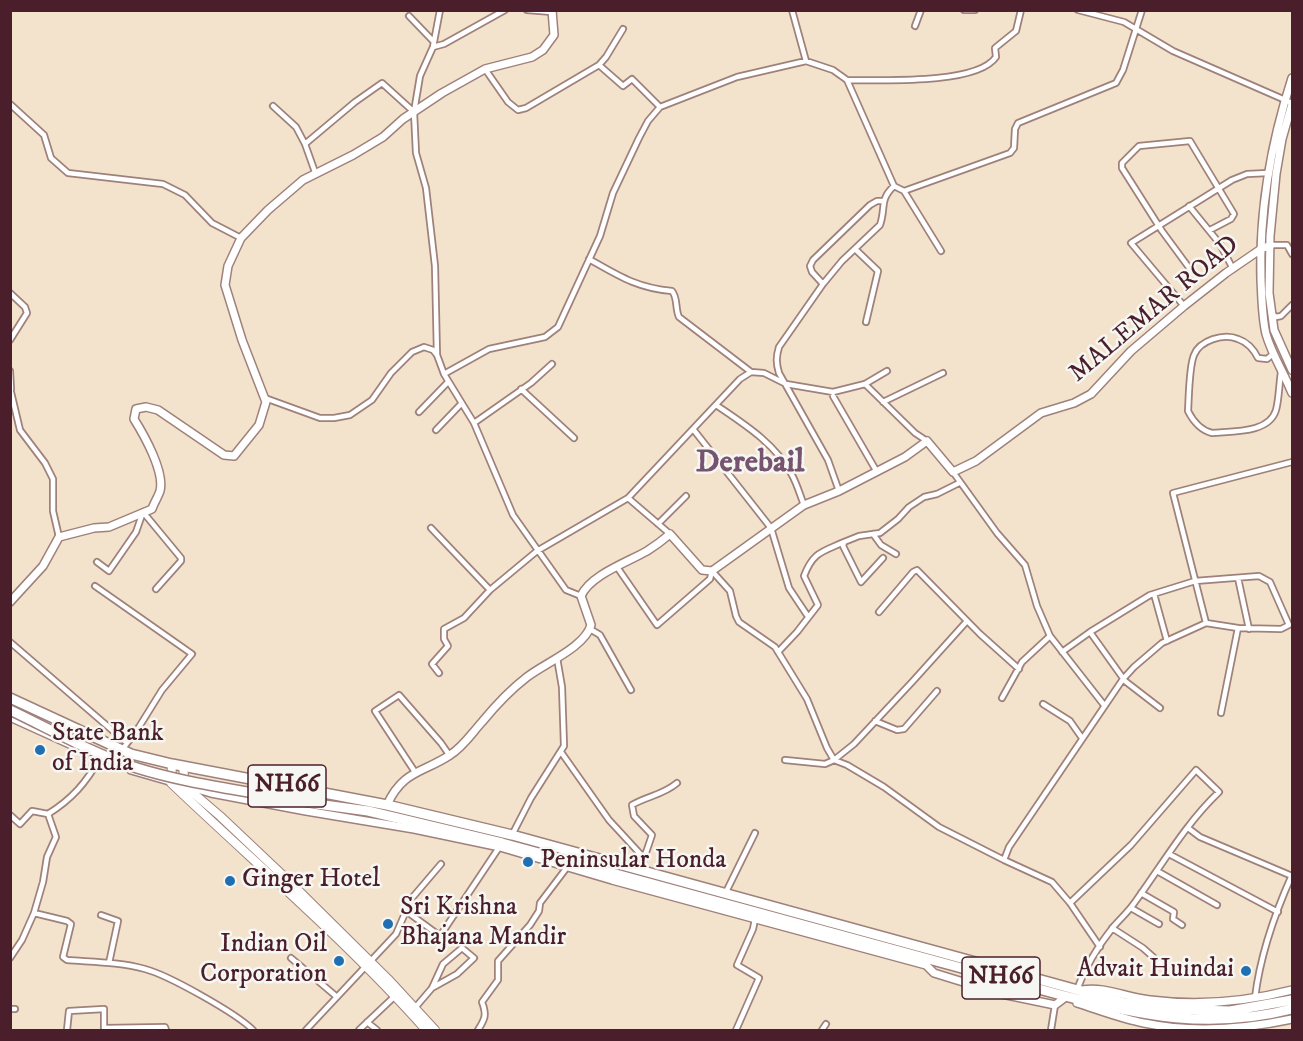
<!DOCTYPE html>
<html>
<head>
<meta charset="utf-8">
<style>
	body { margin:0 }
	#map { position:relative; width:1303px; height:1041px; overflow:hidden; background:#f4e3cc; font-family:"IM FELL DW Pica",serif }
	canvas { display:block }
	.frame { position:absolute; inset:0; border:12px solid #4a1f2b; pointer-events:none }
</style>
</head>
<body>
<div id="map">
<canvas width="1303" height="1041"></canvas>
<div class="frame"></div>
</div>
<script>
const g = document.querySelector('canvas').getContext('2d');
g.lineJoin = 'round';
function strokePath(path, color, width, dash) {
  g.strokeStyle = color;
  g.lineWidth = width;
  g.lineCap = dash ? 'butt' : 'round';
  g.setLineDash(dash || []);
  g.stroke(path);
}
function drawText(font, color, halo, rows, align = 'center') {
  g.font = font + ' "IM FELL DW Pica",serif';
  g.lineWidth = 5;
  g.setLineDash([]);
  g.textBaseline = 'middle';
  g.strokeStyle = halo;
  g.fillStyle = color;
  for (const [text, x, y, turn = 0] of rows) {
    g.save();
    g.translate(x, y);
    g.rotate((+turn || 0) * Math.PI / 180);
    g.textAlign = isNaN(turn) ? turn : align;
    if (halo) g.strokeText(text, 0, 0);
    g.fillText(text, 0, 0);
    g.restore();
  }
}
const street = new Path2D(`
	M 527,10 L 552,12
	M 792,10 L 806,61
	M 964,10 L 975,10
	M 1078,10 L 1124,22 L 1173,51 L 1292,103
	M 409,16 L 434,42
	M 915,26 L 921,10
	M 433,47 L 444,44 L 505,10
	M 599,65 L 623,86 L 632,79 L 660,107
	M 485,69 L 508,102 L 518,110 L 526,108 L 599,65 L 606,57 L 623,29
	M 847,80 C 880,80 977,85 996,57 L 995,48 L 1016,31 L 1021,10
	M 10,104 L 44,135 L 51,158 L 68,173 L 163,184 L 185,195 L 212,223 L 241,238
	M 273,106 L 296,127 L 305,144 L 315,172
	M 305,144 L 355,102 L 382,83 L 414,112
	M 894,186 L 904,191 L 1010,153 L 1014,148 L 1015,129 L 1018,123 L 1116,83 L 1123,70 L 1142,10
	M 904,191 L 941,251
	M 1189,206 L 1220,244 L 1233,269
	M 1271,245 L 1287,245 L 1292,254
	M 855,249 L 878,271 L 866,322
	M 589,259 C 619,276 637,288 672,291 C 678,298 675,309 679,317 L 751,372
	M 1190,269 L 1162,231 L 1122,168 L 1122,163 L 1139,146 L 1190,141 L 1234,214 L 1231,219 L 1210,230
	M 823,284 L 812,272 L 810,266 L 813,260 L 870,205 L 877,201 L 883,201
	M 10,293 L 25,307 L 27,313 L 10,340
	M 1184,306 L 1131,243 L 1232,180 L 1247,174 L 1268,173
	M 1271,313 L 1276,317 L 1281,316 L 1292,305
	M 1273,354 L 1267,359 L 1258,358 C 1254,350 1247,342 1238,339 C 1224,333 1200,340 1194,355 C 1189,367 1189,396 1188,411 C 1193,421 1200,430 1212,433 C 1231,431 1269,434 1276,410 C 1279,399 1279,385 1281,372
	M 437,355 L 435,266 L 426,188 L 416,153 L 414,112 L 420,76 L 433,47 L 440,10
	M 10,371 L 11,389
	M 444,374 L 489,349 L 545,337 L 558,327 L 600,236 L 613,193 L 639,138 L 648,121 L 660,107 L 737,77 L 806,61 L 833,70 L 847,80 L 894,186 C 879,200 886,208 880,225 L 842,261 L 823,284 L 779,347 C 776,357 776,363 779,373 L 828,460 L 839,491
	M 865,384 L 915,433 L 927,441
	M 10,388 L 20,430 L 45,463 L 53,479 L 53,511 L 59,537
	M 521,389 L 574,438
	M 833,396 L 877,472
	M 265,398 L 320,418 L 334,418 L 350,415 L 372,400 L 391,373 L 412,352 L 424,347 L 433,350 L 437,355 L 444,374 L 474,423 L 513,515 L 566,590 L 581,596
	M 883,402 L 943,373
	M 716,405 C 744,424 776,444 792,475 C 797,484 800,495 804,505
	M 419,412 L 448,382
	M 474,423 L 531,383 L 552,364
	M 693,429 L 771,528 L 789,588 L 807,615
	M 436,430 L 461,404
	M 953,472 L 997,533 L 1025,565 L 1037,606 L 1050,636 L 1104,705
	M 143,512 L 181,558 L 181,561 L 156,589
	M 658,524 L 686,496
	M 431,528 L 490,590
	M 670,534 L 628,498 L 740,379 L 751,372 L 764,373 L 786,384 L 833,392 L 865,384 L 887,371
	M 873,534 L 881,545 L 896,554
	M 883,558 L 861,582 L 843,546 L 844,542 L 859,536 L 880,533 L 898,519 L 909,507 L 924,497 L 937,494 L 959,483
	M 97,562 L 109,571 L 136,532 L 143,512
	M 617,567 L 657,625 L 710,579 L 712,571
	M 712,571 L 730,591 L 736,616 L 739,622 L 775,647 L 807,699 L 827,748 L 834,760 L 847,765 L 884,787 L 939,827 L 1004,860
	M 1238,578 L 1249,629
	M 95,586 L 192,654 L 162,690 L 139,727 L 122,750
	M 1154,594 L 1167,641
	M 879,612 L 913,572 L 917,570 L 980,634 L 1019,669
	M 590,629 L 600,635 L 631,690
	M 10,642 L 127,743
	M 778,652 L 797,632 L 818,605 L 804,576 C 813,552 822,552 844,542
	M 1062,652 L 1090,632
	M 439,673 L 432,664 L 448,646 L 444,639 L 444,629 L 464,618 L 490,590 L 537,551 L 628,498
	M 1002,698 L 1022,662 L 1050,636
	M 1043,704 L 1070,721 L 1082,738
	M 1160,708 L 1125,681 L 1090,632 L 1150,595 L 1195,581 L 1259,576 L 1270,582 L 1289,625 L 1281,629 L 1238,628
	M 1221,713 L 1238,628 L 1206,623 L 1173,493 L 1292,462
	M 875,721 L 897,730 L 904,729 L 937,691
	M 561,752 L 609,820 L 644,858
	M 785,760 L 825,764 L 834,760 L 854,744 L 913,681 L 967,621
	M 415,772 L 375,711 L 399,695 L 441,743 L 450,756
	M 48,814 C 72,799 86,783 100,758
	M 10,815 L 20,824 L 32,811 L 48,814 L 56,837 L 47,857 L 43,882 L 34,913 L 22,940 L 10,958
	M 1188,828 L 1200,837 L 1292,876
	M 512,835 L 531,798 L 564,746 L 562,687 L 557,658
	M 1169,854 L 1278,912
	M 640,870 L 652,835 L 634,816 L 632,805 C 647,796 663,795 677,783
	M 1157,871 L 1217,905
	M 1141,893 L 1174,912 L 1173,919 L 1182,925
	M 725,894 L 755,833
	M 1070,903 L 1052,882 L 1004,860 L 1009,847 L 1123,679 L 1134,667 L 1162,643 L 1206,623
	M 1131,908 L 1159,924
	M 406,911 L 412,898 L 441,864
	M 34,913 L 67,921 L 71,924 L 63,957 L 67,960 C 93,962 120,962 145,969 C 168,975 236,1013 253,1030
	M 101,915 L 118,921 L 109,963
	M 1112,928 L 1143,948 L 1161,964
	M 291,958 L 337,997
	M 1077,990 C 1085,967 1098,946 1114,926 C 1121,918 1129,911 1135,902 C 1162,865 1186,823 1219,792 L 1196,770 L 1131,845 L 1070,903 L 1100,947
	M 1255,998 C 1260,956 1275,913 1292,875
	M 10,1009 L 15,1009
	M 414,1009 L 432,988 L 443,964 L 462,948 L 474,958 L 457,974 L 432,988
	M 367,1022 L 377,1030
	M 67,1030 L 69,1011 L 104,1009 L 104,1028 L 165,1027 L 166,1030
	M 306,1030 L 396,934 L 406,911 L 440,936 L 500,846
	M 359,1030 L 395,996
	M 478,1030 C 485,1019 487,1015 482,1002 L 498,980 L 498,961 L 530,925 L 539,911 L 540,903 L 568,866
	M 736,1030 L 759,978 L 737,965 L 753,929 L 755,919
	M 822,1030 L 826,1024
	M 1051,1030 L 1055,1005`);
const secondary = new Path2D(`
	M 1292,78 C 1271,143 1259,211 1261,280 C 1262,298 1262,317 1266,334 C 1272,355 1284,373 1292,393
	M 1292,104 L 1282,139 L 1276,174 L 1270,236 L 1269,293 L 1274,330 L 1292,370
	M 10,602 L 43,566 L 59,537 L 94,528 L 109,527 L 152,509 C 154,503 158,497 160,491 C 165,472 144,435 134,419 L 136,409 L 146,407 L 158,410 L 224,455 L 234,456 L 259,425 L 266,402 L 242,340 L 225,285 L 228,266 L 241,238 L 268,210 L 303,180 L 353,155 L 383,137 L 403,119 L 442,93 L 485,69 L 532,57 L 543,50 L 554,35 L 552,10
	M 10,717 L 74,746
	M 131,770 L 211,793 L 306,811 L 414,829 L 500,847 L 612,880 L 926,965 L 934,973 L 1002,994 L 1055,1005 L 1063,999
	M 387,805 C 403,770 423,773 450,755 C 463,747 472,733 482,722 C 496,705 510,690 527,677 C 545,663 585,647 591,625 L 581,596 C 590,575 628,562 647,551 C 655,546 663,540 670,534 L 702,570 L 712,571 L 804,505 L 839,491 L 905,457 L 927,441 L 953,472 L 976,461 L 1041,413 L 1074,403 L 1091,394 L 1131,351 L 1184,306 L 1226,273 L 1261,249 L 1271,245
	M 1082,990 C 1105,986 1127,998 1150,1000 C 1198,1006 1245,1002 1292,990
	M 1077,1003 C 1099,1010 1122,1019 1144,1023 C 1192,1033 1245,1029 1292,1019`);
const primary = new Path2D(`
	M 172,764 L 171,783 C 257,865 347,941 426,1030
	M 183,766 L 185,786 L 220,816 L 294,886 L 388,979 L 435,1030`);
const highway = new Path2D(`
	M 10,698 L 131,754 L 172,764 L 387,805 L 512,835 L 1125,1003 L 1166,1009 L 1230,1011 L 1292,1000
	M 295,801 L 368,811 L 502,843 L 1061,995 C 1141,1016 1210,1030 1292,1009`);
strokePath(street, '#9f817c', 8);
strokePath(secondary, '#9f817c', 10);
strokePath(primary, '#9f817c', 10);
strokePath(highway, '#9f817c', 12);
strokePath(street, '#fff', 4.5);
strokePath(secondary, '#fff', 7);
strokePath(primary, '#fff', 8);
strokePath(highway, '#fff', 9);
const highwayBridge = new Path2D(`
	M 10,710 C 52,730 93,754 137,768 C 188,784 243,790 295,801`);
strokePath(highwayBridge, '#9f817c', 12, []);
strokePath(highwayBridge, '#fff', 9);
for (const [x, y, r, color] of [
	[40,750,6,"#1f6fb2"],
	[528,862,6,"#1f6fb2"],
	[230,881,6,"#1f6fb2"],
	[388,924,6,"#1f6fb2"],
	[339,961,6,"#1f6fb2"],
	[1246,971,6,"#1f6fb2"]
]) {
  const dot = new Path2D();
  dot.arc(x, y, r, 0, 2 * Math.PI);
  g.fillStyle = color;
  g.fill(dot);
  strokePath(dot, '#f6f6f2', 2);
}
for (const [x, y, w] of [
	[287,786,78],
	[1001,978,78]
]) {
  const box = new Path2D();
  box.roundRect(x - w / 2, y - 21, w, 42, 4.5);
  g.fillStyle = '#f6f6f2';
  g.fill(box);
  strokePath(box, '#4a1f2b', 1.5);
}
drawText('bold 24px', '#4a1f2b', null, [
	["NH66",287,786],
	["NH66",1001,978]
]);
drawText('26px', '#4a1f2b', '#f6f6f2', [
	["MALEMAR ROAD",1155,310,-40]
]);
drawText('26px', '#4a1f2b', '#f6f6f2', [
	["State Bank",52,735],
	["of India",52,765],
	["Peninsular Honda",540,862],
	["Ginger Hotel",242,881],
	["Sri Krishna",400,909],
	["Bhajana Mandir",400,939],
	["Indian Oil",327,946,"right"],
	["Corporation",327,976,"right"],
	["Advait Huindai",1234,971,"right"]
], 'left');
drawText('bold 32px', '#76546f', '#f6f6f2', [
	["Derebail",750,464]
]);
</script>
</body>
</html>
